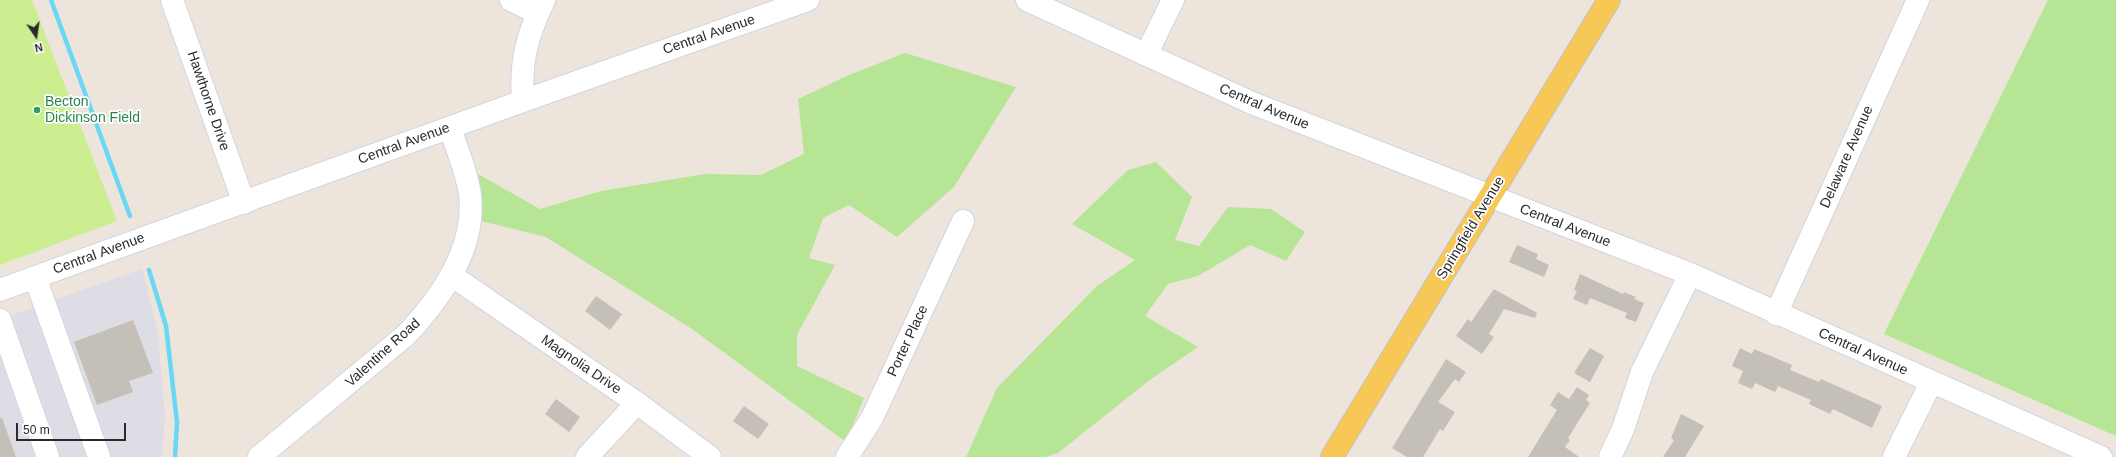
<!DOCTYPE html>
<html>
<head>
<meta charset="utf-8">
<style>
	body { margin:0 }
	#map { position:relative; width:2116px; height:457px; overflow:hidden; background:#ede4dc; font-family:Arial,sans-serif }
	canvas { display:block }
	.north { position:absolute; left:16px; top:16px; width:40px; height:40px; -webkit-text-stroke:3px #fff; paint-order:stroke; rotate:167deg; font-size:11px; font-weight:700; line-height:16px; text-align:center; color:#2a2a2a }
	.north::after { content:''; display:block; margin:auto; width:14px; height:18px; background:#2a2a2a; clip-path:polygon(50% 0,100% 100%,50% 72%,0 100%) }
	.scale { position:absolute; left:16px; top:423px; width:110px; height:18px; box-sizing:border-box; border:2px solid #2a2a2a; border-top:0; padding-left:5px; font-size:12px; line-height:14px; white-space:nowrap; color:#2a2a2a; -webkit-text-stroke:3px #fff; paint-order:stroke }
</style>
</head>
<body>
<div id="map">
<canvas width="2116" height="457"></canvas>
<div class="north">N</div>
<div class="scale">50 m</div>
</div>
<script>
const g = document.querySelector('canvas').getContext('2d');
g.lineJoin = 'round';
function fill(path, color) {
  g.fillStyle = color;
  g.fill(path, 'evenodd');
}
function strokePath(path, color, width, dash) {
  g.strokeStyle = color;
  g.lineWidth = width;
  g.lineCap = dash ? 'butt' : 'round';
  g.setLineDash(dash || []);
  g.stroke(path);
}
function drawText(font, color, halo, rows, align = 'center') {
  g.font = font + ' Arial,sans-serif';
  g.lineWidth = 3.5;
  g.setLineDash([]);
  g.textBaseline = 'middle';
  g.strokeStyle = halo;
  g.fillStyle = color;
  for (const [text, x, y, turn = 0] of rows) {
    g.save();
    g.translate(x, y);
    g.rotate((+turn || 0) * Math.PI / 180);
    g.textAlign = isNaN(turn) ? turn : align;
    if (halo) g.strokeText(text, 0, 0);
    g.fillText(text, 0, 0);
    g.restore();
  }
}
fill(new Path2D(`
	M 142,269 L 158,334 L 165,417 L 162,457 L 0,457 L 0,319 Z`), '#dedce5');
fill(new Path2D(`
	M 2048,0 L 2116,0 L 2116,436 L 1884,334 Z
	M 905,53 L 1016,87 L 954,187 L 897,237 L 849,205 L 823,218 L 809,258 L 835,265 L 797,335 L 797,366 L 864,398 L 846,442 L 692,329 L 546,237 L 481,221 L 478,174 L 540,209 L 601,191 L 705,174 L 761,175 L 804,154 L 798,99 L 849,75 Z
	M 1156,162 L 1192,197 L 1175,240 L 1199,246 L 1228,207 L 1271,209 L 1305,232 L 1286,261 L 1250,245 L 1198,276 L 1168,284 L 1145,316 L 1198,347 L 1151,379 L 1058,453 L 1046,457 L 966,457 L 997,388 L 1097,286 L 1135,260 L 1072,224 L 1128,170 Z`), '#b6e695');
fill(new Path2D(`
	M 0,0 L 32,0 L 117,221 L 0,265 Z`), '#ccee90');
strokePath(new Path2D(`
	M 51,0 L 130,216
	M 149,270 L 166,326 L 177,422 L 175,457`), '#69d8f4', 4.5);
fill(new Path2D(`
	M 1517,245 L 1538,254 L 1536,259 L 1549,265 L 1544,277 L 1509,262 Z
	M 1580,274 L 1623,294 L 1624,292 L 1636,297 L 1634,299 L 1644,303 L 1636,322 L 1625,318 L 1627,313 L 1590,298 L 1587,305 L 1573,299 L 1577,291 L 1574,290 Z
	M 1494,289 L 1537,313 L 1535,318 L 1504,309 L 1489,334 L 1494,337 L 1482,354 L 1456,336 L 1468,319 L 1471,322 Z
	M 596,296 L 622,314 L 610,330 L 585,311 Z
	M 133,320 L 153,373 L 129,381 L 133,392 L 97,405 L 74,342 Z
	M 1590,348 L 1604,356 L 1590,382 L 1574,373 Z
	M 1740,348 L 1752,354 L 1754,349 L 1792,365 L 1790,370 L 1819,382 L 1821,379 L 1882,406 L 1872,428 L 1833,409 L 1830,414 L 1809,404 L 1811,400 L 1778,386 L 1775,392 L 1755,383 L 1752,389 L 1738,383 L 1743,371 L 1732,366 Z
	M 1446,359 L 1466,372 L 1459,382 L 1455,379 L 1438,402 L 1455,412 L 1443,431 L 1440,429 L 1423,457 L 1407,457 L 1392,448 Z
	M 1577,387 L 1589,395 L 1586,400 L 1590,403 L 1568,438 L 1570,440 L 1565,447 L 1579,457 L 1528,457 L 1557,410 L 1550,405 L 1558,392 L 1569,399 Z
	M 556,399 L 580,417 L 569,432 L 545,414 Z
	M 744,406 L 769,424 L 758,439 L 733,421 Z
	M 1681,414 L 1704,426 L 1685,457 L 1663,457 L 1674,440 L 1671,438 Z
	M 0,418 L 2,418 L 16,457 L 0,457 Z`), '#c4bfb7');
const minor = new Path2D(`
	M 172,0 L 244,203
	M 511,0 L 537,13
	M 1027,0 L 1252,103 L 1690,274 L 2101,457
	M 1146,55 L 1173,0
	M 523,101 C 520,61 527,36 544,0
	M 451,275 L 637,403 L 710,457
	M 35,277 L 99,457
	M 0,290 L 523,101 L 808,0
	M 1776,314 L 1918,0
	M 0,320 L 48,457
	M 259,457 L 406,335 C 441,298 476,248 470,195 C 467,172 457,150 450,128
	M 587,457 L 637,403
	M 847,457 L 872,418 L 963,221
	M 1610,457 L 1623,429 L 1642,372 L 1690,274
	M 1894,457 L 1931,383`);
const major = new Path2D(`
	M 1332,457 L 1609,0`);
strokePath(minor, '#d1d5e4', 24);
strokePath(major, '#c3c3c3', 24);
strokePath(minor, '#fff', 22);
strokePath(major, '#f7c856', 22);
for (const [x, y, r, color] of [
	[37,110,4,"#2e9e5b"]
]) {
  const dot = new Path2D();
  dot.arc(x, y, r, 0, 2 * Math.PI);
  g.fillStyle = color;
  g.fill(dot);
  strokePath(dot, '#fff', 1.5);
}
drawText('14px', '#2a2a2a', '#fff', [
	["Central Avenue",709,35,-19],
	["Hawthorne Drive",208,101,71],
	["Central Avenue",1264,107,23],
	["Central Avenue",404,144,-20],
	["Delaware Avenue",1847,157,-66],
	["Central Avenue",1565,226,21],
	["Springfield Avenue",1471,228,-59],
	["Central Avenue",99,254,-20],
	["Porter Place",908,341,-65],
	["Central Avenue",1863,352,24],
	["Valentine Road",383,353,-42],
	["Magnolia Drive",581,365,34]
]);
drawText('14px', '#27864d', '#fff', [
	["Becton",45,102],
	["Dickinson Field",45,118]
], 'left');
</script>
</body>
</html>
